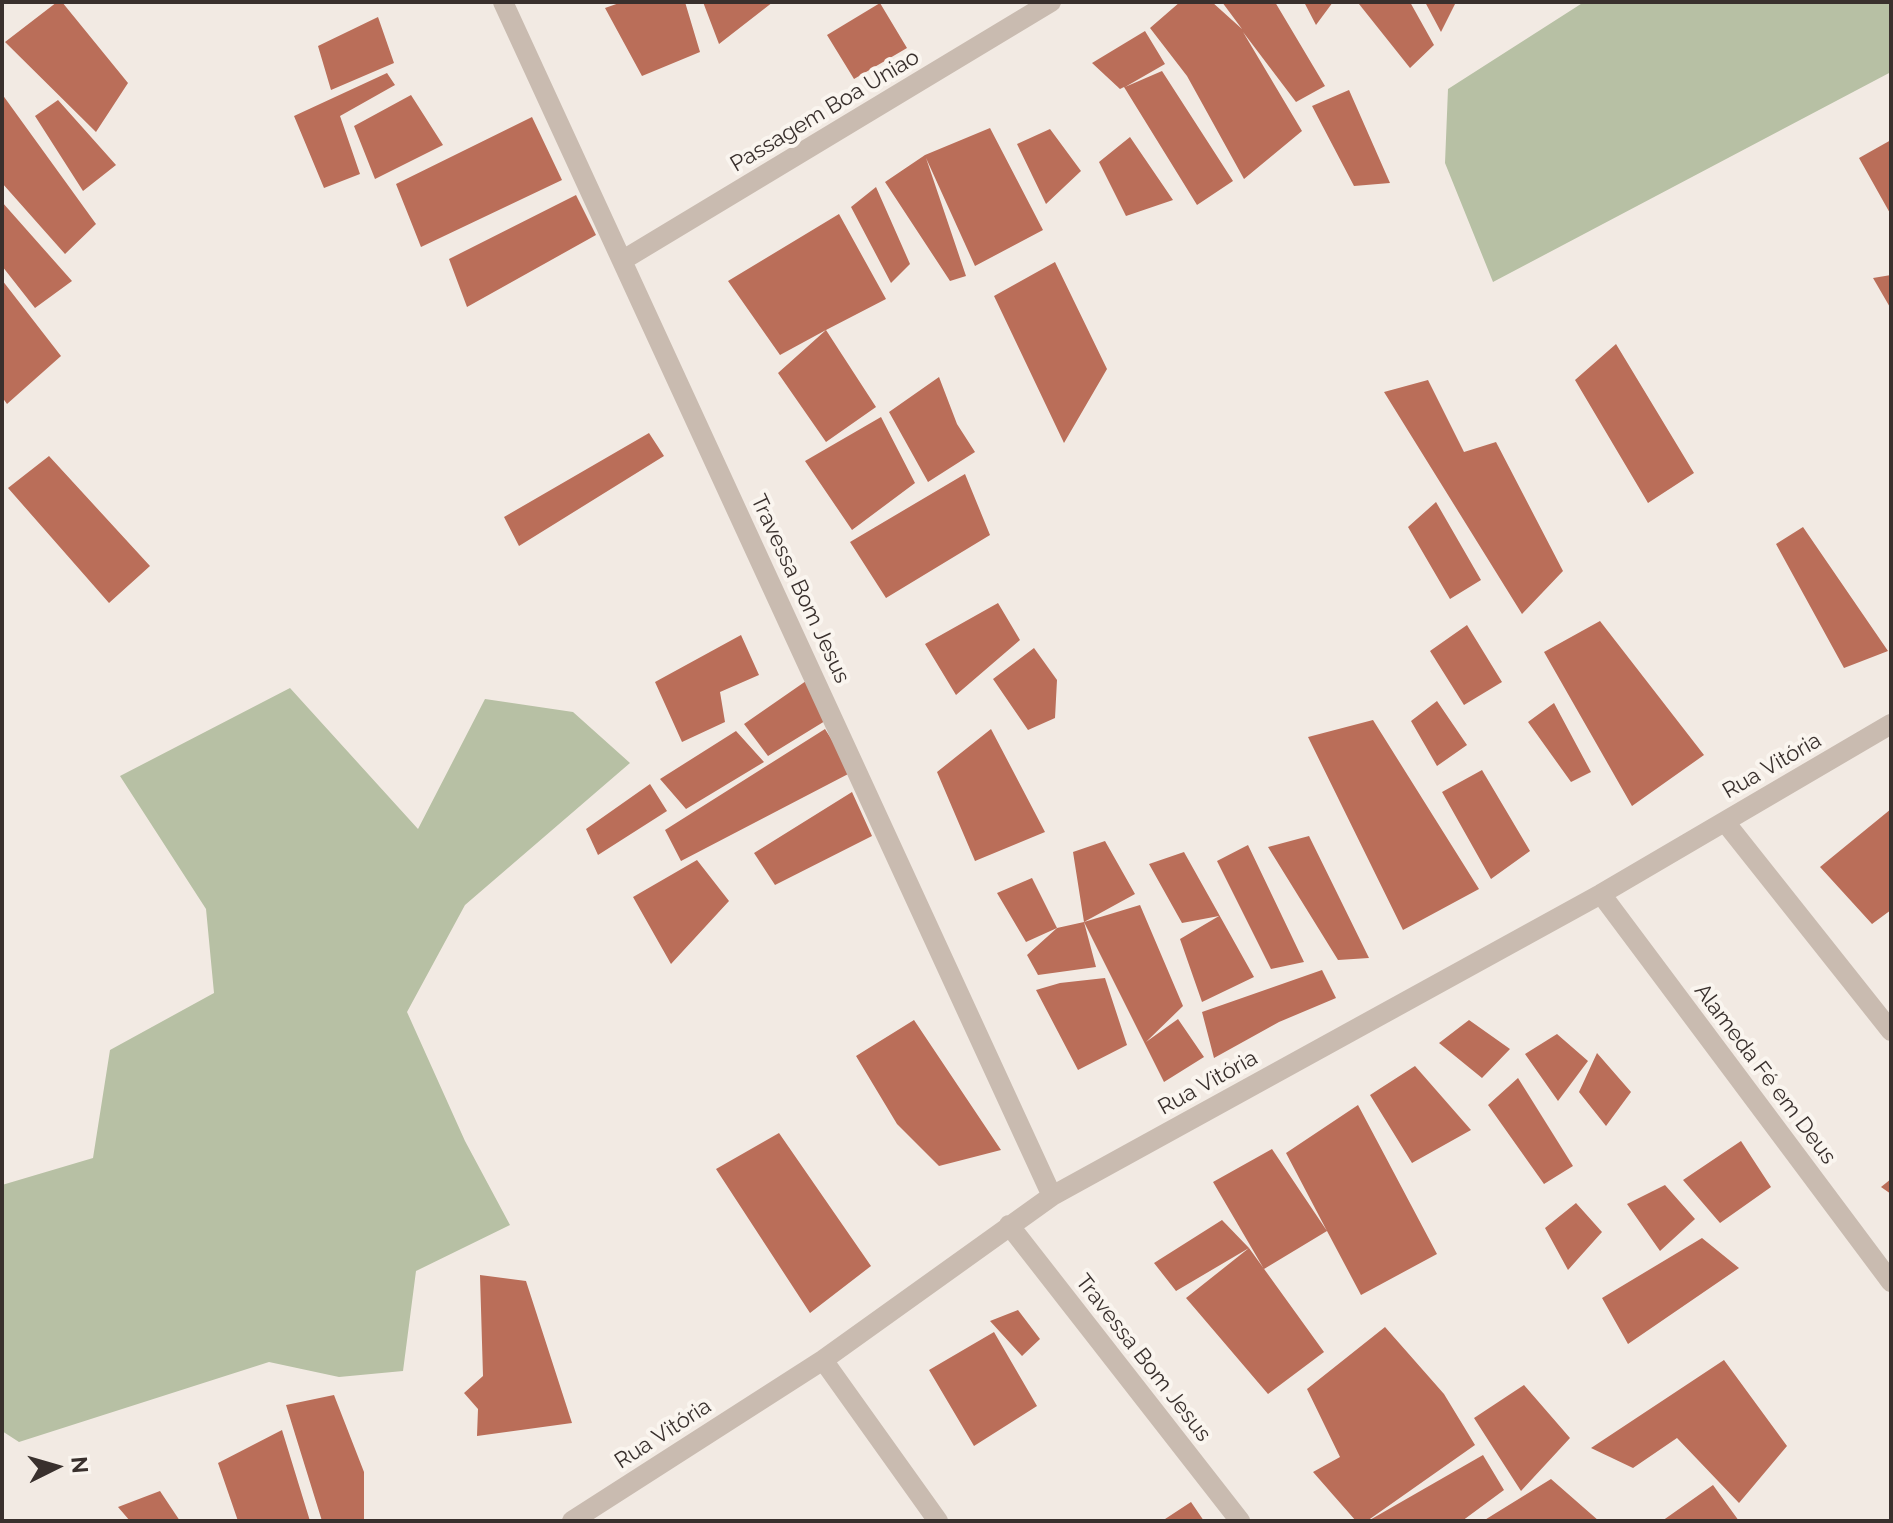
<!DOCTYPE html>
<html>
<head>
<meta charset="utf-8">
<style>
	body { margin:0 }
	#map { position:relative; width:1893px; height:1523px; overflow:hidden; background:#f2eae3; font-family:Raleway,sans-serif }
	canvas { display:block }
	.frame { position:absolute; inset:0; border:4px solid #39302d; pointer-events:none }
	.north { position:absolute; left:16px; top:1427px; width:80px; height:80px; -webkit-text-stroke:6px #faf5ef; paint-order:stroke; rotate:85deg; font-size:22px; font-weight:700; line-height:32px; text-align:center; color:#39302d }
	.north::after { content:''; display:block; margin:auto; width:28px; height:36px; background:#39302d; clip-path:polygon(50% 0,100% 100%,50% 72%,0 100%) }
</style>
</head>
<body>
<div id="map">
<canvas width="1893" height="1523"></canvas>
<div class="frame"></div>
<div class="north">N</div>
</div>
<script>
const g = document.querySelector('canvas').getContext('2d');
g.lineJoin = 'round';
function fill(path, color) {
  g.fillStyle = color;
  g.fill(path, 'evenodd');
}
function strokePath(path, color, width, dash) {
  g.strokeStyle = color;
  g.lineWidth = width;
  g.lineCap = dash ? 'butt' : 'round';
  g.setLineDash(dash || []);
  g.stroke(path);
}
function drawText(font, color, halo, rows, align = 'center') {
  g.font = font + ' Raleway,sans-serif';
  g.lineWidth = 8;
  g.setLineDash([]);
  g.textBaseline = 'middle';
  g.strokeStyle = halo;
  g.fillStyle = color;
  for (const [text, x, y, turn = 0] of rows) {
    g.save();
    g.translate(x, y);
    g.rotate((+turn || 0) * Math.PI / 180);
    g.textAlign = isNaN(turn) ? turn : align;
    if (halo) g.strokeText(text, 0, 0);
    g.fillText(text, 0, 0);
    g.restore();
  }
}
fill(new Path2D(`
	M 1584,2 L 1891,2 L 1891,72 L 1493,282 L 1445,163 L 1448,89 Z
	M 290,688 L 418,829 L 485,699 L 573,712 L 630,763 L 465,905 L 407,1012 L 465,1141 L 510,1225 L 416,1271 L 403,1371 L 339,1377 L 269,1362 L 19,1442 L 2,1431 L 2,1185 L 93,1158 L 110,1050 L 214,993 L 206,909 L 120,776 Z`), '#b7c0a4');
fill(new Path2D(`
	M 57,2 L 62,2 L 128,83 L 96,132 L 5,42 Z
	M 622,2 L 685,2 L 700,52 L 642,76 L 605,8 Z
	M 703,2 L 773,2 L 719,44 Z
	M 1180,2 L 1212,2 L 1242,29 L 1222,2 L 1275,2 L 1325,86 L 1296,102 L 1243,32 L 1302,131 L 1244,179 L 1187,76 L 1150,28 Z
	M 1304,2 L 1333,2 L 1316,25 Z
	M 1362,2 L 1410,2 L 1434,45 L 1410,68 L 1359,4 Z
	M 1425,2 L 1456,2 L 1441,32 Z
	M 880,3 L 907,48 L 854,79 L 827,35 Z
	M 378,17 L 394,63 L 331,90 L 318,46 Z
	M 1145,31 L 1165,64 L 1125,87 L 1162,71 L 1233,181 L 1197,205 L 1124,87 L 1120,89 L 1092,63 Z
	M 387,73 L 395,85 L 340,116 L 360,174 L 324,188 L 294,116 Z
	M 1349,90 L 1390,183 L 1354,186 L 1312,106 Z
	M 2,94 L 96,224 L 65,254 L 2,183 Z
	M 411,95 L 443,145 L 375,179 L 354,126 Z
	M 58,100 L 116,165 L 83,191 L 35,116 Z
	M 532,117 L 562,180 L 421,247 L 396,184 Z
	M 990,128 L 1043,230 L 975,266 L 926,158 L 966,276 L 950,281 L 885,182 L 925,155 Z
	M 1050,129 L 1081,171 L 1046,204 L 1017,144 Z
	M 1130,137 L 1173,200 L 1126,216 L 1099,162 Z
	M 1891,140 L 1891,215 L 1859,158 Z
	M 876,187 L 910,264 L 891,283 L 851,207 Z
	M 576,195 L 596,235 L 467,307 L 449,259 Z
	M 2,202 L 72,281 L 35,308 L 2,266 Z
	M 839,214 L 886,299 L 826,330 L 876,407 L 826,442 L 778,373 L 826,330 L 780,355 L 728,281 Z
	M 1055,262 L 1107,369 L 1064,443 L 994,296 Z
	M 1891,275 L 1891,309 L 1873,278 Z
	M 2,280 L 61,356 L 7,404 L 2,397 Z
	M 1616,344 L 1694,473 L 1648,503 L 1575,380 Z
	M 939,377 L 957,424 L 975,452 L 928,482 L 889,412 Z
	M 1428,380 L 1464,452 L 1496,442 L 1563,571 L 1522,614 L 1384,392 Z
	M 881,417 L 915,483 L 852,530 L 805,461 Z
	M 649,433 L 664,456 L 519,546 L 504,517 Z
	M 49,456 L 150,566 L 109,603 L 8,488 Z
	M 965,474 L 990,535 L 886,598 L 850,542 Z
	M 1436,502 L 1481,580 L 1450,599 L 1408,527 Z
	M 1803,527 L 1888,651 L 1844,668 L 1776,544 Z
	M 998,603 L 1020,640 L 956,695 L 925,644 Z
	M 1600,621 L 1704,755 L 1632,806 L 1544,652 Z
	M 1467,625 L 1502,682 L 1464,705 L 1430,651 Z
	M 741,635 L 759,675 L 720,692 L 725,722 L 682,742 L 655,682 Z
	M 1034,648 L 1057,680 L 1055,718 L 1028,730 L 993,679 Z
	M 806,681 L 825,721 L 768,756 L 744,724 Z
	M 1437,701 L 1467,745 L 1437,766 L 1411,721 Z
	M 1554,703 L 1591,772 L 1571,782 L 1528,722 Z
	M 1373,720 L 1479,889 L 1403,930 L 1308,737 Z
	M 825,729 L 852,772 L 681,861 L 665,830 Z
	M 991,729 L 1045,832 L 975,861 L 937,772 Z
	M 736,731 L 764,762 L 686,809 L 660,779 Z
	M 1482,770 L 1530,851 L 1491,879 L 1442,792 Z
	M 650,784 L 667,811 L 598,855 L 586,829 Z
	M 852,792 L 872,836 L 775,885 L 754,853 Z
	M 1891,809 L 1891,910 L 1872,924 L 1820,867 Z
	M 1309,836 L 1369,958 L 1338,960 L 1268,847 Z
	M 1105,841 L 1135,894 L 1084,922 L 1140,905 L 1183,1006 L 1146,1042 L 1178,1019 L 1204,1057 L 1164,1082 L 1084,922 L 1096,967 L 1038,975 L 1027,955 L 1057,928 L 1026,942 L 997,893 L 1032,878 L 1057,928 L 1084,922 L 1073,852 Z
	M 1248,845 L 1304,962 L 1271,969 L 1217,861 Z
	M 1184,852 L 1254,977 L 1202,1002 L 1180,939 L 1219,916 L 1182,923 L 1149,864 Z
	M 697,860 L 729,901 L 671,964 L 633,897 Z
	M 1322,970 L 1336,998 L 1279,1022 L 1214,1058 L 1202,1012 Z
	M 1105,978 L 1127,1045 L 1078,1070 L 1036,990 L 1060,983 Z
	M 914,1020 L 1001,1150 L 939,1166 L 897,1124 L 856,1056 Z
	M 1469,1020 L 1510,1049 L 1482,1078 L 1439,1043 Z
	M 1557,1034 L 1588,1061 L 1558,1101 L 1525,1054 Z
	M 1597,1053 L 1631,1092 L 1606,1126 L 1579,1092 Z
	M 1415,1066 L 1471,1130 L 1412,1163 L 1370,1095 Z
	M 1518,1078 L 1573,1166 L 1544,1184 L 1488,1105 Z
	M 1358,1105 L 1437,1254 L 1361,1295 L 1327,1231 L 1264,1269 L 1213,1182 L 1272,1149 L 1327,1231 L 1286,1153 Z
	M 779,1133 L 871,1266 L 810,1313 L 716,1169 Z
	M 1741,1141 L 1771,1187 L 1720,1223 L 1683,1180 Z
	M 1891,1179 L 1891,1194 L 1881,1187 Z
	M 1665,1185 L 1695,1219 L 1660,1251 L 1627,1204 Z
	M 1576,1203 L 1602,1232 L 1568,1270 L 1545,1228 Z
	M 1222,1220 L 1249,1248 L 1324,1352 L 1268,1394 L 1186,1298 L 1249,1248 L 1176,1291 L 1154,1263 Z
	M 1702,1238 L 1739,1268 L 1628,1344 L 1602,1298 Z
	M 480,1275 L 526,1281 L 572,1423 L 477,1436 L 478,1409 L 464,1393 L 483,1376 Z
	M 1018,1310 L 1040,1339 L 1022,1356 L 990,1321 Z
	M 1385,1327 L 1444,1394 L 1475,1445 L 1367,1521 L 1356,1521 L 1313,1472 L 1340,1457 L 1307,1389 Z
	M 994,1332 L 1037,1406 L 974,1446 L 929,1370 Z
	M 1724,1360 L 1787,1446 L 1739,1503 L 1677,1438 L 1633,1468 L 1591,1448 Z
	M 1524,1385 L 1570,1438 L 1521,1491 L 1474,1418 Z
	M 334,1395 L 364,1472 L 364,1521 L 322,1521 L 286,1405 Z
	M 282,1430 L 310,1521 L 238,1521 L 218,1463 Z
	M 1483,1455 L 1504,1490 L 1462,1521 L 1368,1521 Z
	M 1551,1479 L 1599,1521 L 1483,1521 Z
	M 1713,1485 L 1739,1521 L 1662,1521 Z
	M 160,1491 L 180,1521 L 130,1521 L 118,1507 Z
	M 1191,1502 L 1204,1521 L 1162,1521 Z`), '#ba6e59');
strokePath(new Path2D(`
	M 503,2 L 1052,1196
	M 623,260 L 1051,2
	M 1725,822 L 1891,1031
	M 1601,894 L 1891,1282
	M 1009,1225 L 1240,1521
	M 823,1360 L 938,1521
	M 572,1521 L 823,1360 L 1052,1196 L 1601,894 L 1891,724`), '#c9bbb0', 20);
drawText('22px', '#39302d', '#faf5ef', [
	["Passagem Boa Uniao",825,111,-31],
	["Travessa Bom Jesus",800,589,65],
	["Rua Vitória",1772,766,-30],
	["Alameda Fé em Deus",1765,1074,53],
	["Rua Vitória",1208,1083,-29],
	["Travessa Bom Jesus",1143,1358,52],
	["Rua Vitória",663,1434,-33]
]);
</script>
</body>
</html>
